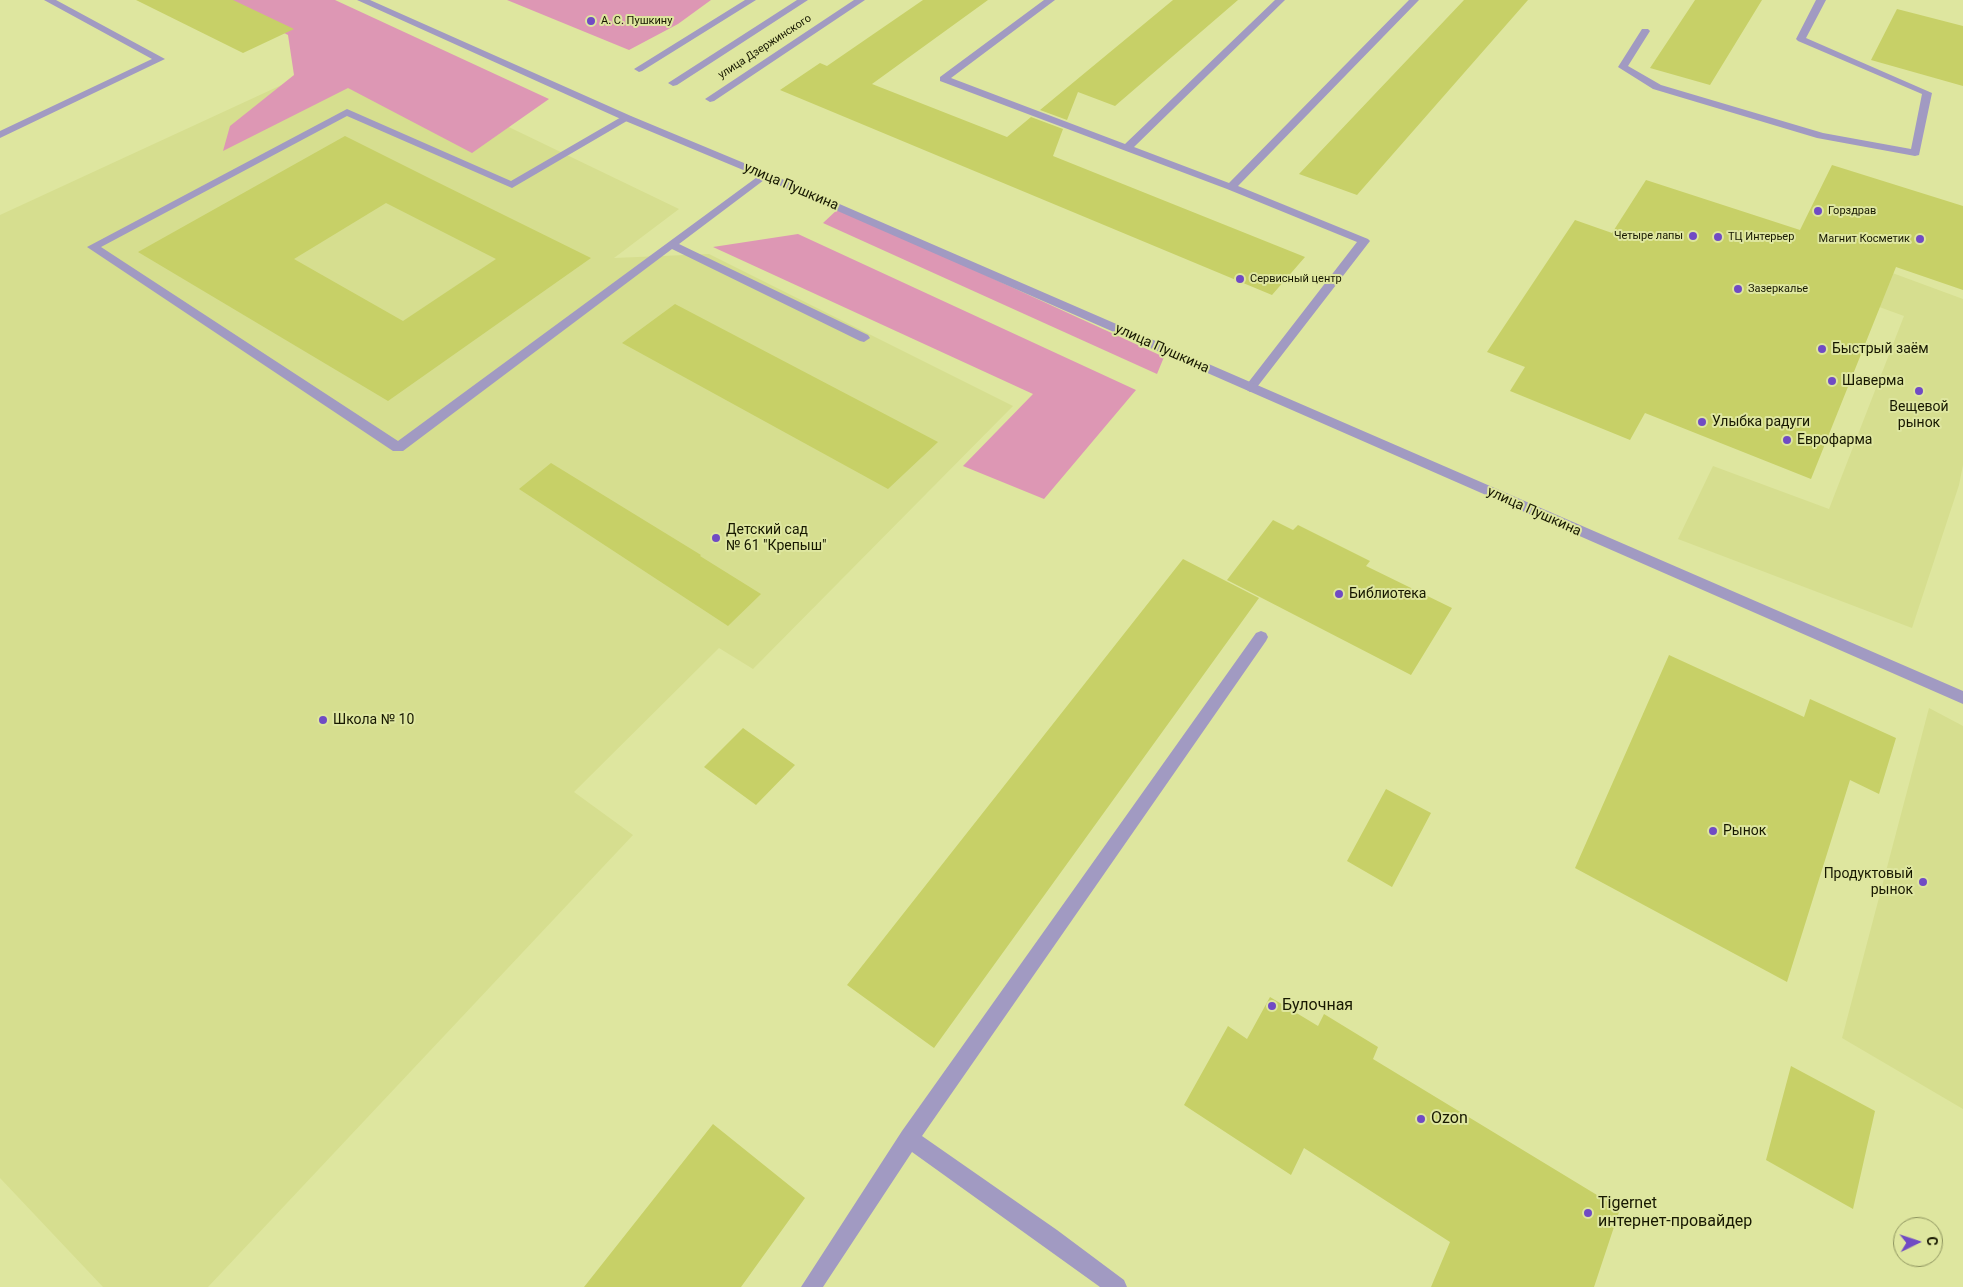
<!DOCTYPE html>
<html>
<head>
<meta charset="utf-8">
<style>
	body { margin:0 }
	#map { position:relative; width:1963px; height:1287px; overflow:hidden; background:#dee69f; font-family:Roboto,sans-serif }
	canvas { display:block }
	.north { position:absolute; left:1893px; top:1217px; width:50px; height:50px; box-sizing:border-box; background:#dee69f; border:1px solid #8e945f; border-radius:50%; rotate:86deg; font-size:14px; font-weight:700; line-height:20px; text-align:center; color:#171800 }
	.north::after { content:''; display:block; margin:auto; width:18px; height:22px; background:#704bc4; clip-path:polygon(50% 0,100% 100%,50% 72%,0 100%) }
</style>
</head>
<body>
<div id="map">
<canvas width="1963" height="1287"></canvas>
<div class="north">С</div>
</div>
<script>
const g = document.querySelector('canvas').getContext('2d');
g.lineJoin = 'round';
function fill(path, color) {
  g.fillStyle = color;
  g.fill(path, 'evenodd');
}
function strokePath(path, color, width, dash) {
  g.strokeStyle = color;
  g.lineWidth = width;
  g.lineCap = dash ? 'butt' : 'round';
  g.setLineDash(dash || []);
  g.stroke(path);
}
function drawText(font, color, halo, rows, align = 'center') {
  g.font = font + ' Roboto,sans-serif';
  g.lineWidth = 4;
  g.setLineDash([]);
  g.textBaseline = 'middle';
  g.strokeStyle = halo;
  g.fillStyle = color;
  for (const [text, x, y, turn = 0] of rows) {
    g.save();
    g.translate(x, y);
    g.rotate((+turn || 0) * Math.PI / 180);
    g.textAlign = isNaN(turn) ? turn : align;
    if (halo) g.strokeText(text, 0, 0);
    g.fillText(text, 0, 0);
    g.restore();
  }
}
fill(new Path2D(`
	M 353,52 L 679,209 L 614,258 L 709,254 L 1013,406 L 753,669 L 719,648 L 574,792 L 633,835 L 208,1287 L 103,1287 L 0,1178 L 0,215 Z
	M 1887,271 L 1963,299 L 1963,465 L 1959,485 L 1912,628 L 1678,539 L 1713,466 L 1829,509 L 1904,316 L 1871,304 Z
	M 1929,708 L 1963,726 L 1963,1109 L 1842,1038 Z`), '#d6de8f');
fill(new Path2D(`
	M 218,0 L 335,0 L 549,99 L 472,153 L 348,88 L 223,151 L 230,126 L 294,75 L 288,35 Z
	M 507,0 L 711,0 L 678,24 L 629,50 Z
	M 839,208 L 1164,357 L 1157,374 L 823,223 Z
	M 798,234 L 1136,390 L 1044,499 L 963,466 L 1033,394 L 713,247 Z`), '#dd97b4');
fill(new Path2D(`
	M 136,0 L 233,0 L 294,29 L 243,53 Z
	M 923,0 L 988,0 L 872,84 L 1007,137 L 1031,117 L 1063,129 L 1053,156 L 1305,257 L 1272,295 L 780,90 L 820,63 L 827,66 Z
	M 1173,0 L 1238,0 L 1115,106 L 1078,92 L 1067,120 L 1040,110 Z
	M 1464,0 L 1528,0 L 1357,195 L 1299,174 Z
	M 1695,0 L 1762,0 L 1710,85 L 1650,68 Z
	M 1897,9 L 1963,26 L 1963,86 L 1871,60 Z
	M 345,136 L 429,178 L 591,258 L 388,401 L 138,252 ZM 386,203 L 496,259 L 403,321 L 294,259 Z
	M 1832,165 L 1963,206 L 1963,290 L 1896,267 L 1811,479 L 1645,413 L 1630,440 L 1510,391 L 1525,367 L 1487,352 L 1575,220 L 1612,233 L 1646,180 L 1800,230 Z
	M 675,304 L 938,442 L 888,489 L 622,343 Z
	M 551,463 L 701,555 L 700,556 L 761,594 L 728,626 L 519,489 Z
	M 1273,520 L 1293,530 L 1298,525 L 1370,561 L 1366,566 L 1452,608 L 1411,675 L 1227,580 Z
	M 1183,559 L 1259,598 L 934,1048 L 847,985 Z
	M 1669,655 L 1804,717 L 1810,699 L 1896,738 L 1879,794 L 1850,780 L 1787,982 L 1575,868 Z
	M 743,728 L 795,765 L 756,805 L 704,767 Z
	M 1386,789 L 1431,813 L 1392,887 L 1347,861 Z
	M 1270,997 L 1318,1026 L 1324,1014 L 1378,1047 L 1373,1059 L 1620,1209 L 1594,1287 L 1431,1287 L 1450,1242 L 1304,1148 L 1291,1175 L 1184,1105 L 1228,1026 L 1247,1039 Z
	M 1791,1066 L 1875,1111 L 1853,1209 L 1766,1160 Z
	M 713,1124 L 805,1198 L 741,1287 L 584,1287 Z`), '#c7d067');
fill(new Path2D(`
	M 44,0 L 56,0 L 165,59 L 0,138 L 0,131 L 152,59 Z
	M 1044,0 L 1055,0 L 951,78 L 1125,144 L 1275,0 L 1285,0 L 1134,147 L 1229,183 L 1409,0 L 1419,0 L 1238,186 L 1368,239 L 1370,241 L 1254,391 L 1250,392 L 1244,388 L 1357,242 L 1227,189 L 940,81 L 940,77 Z
	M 1816,0 L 1826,0 L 1806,38 L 1932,93 L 1919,155 L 1915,156 L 1817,138 L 1653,89 L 1618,67 L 1642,29 L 1648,29 L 1650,31 L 1628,66 L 1661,85 L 1823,133 L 1911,149 L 1922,94 L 1798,41 L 1796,39 Z
	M 347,109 L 511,181 L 623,116 L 631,116 L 632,118 L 512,188 L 347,116 L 101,247 L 398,441 L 764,172 L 769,175 L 768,177 L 679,244 L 868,335 L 870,338 L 864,342 L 860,341 L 672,249 L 403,451 L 393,451 L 87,247 Z
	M 1261,631 L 1266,633 L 1268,637 L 1266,641 L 922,1136 L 1057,1230 L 1124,1280 L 1127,1287 L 1100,1287 L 912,1152 L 823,1287 L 801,1287 L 902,1131 L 1256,633 Z`), '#a19ac2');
fill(new Path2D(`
	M 745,0 L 756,0 L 642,71 L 639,72 L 634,69 Z
	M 797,0 L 808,0 L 677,85 L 673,86 L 668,83 Z
	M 854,0 L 865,0 L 714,101 L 710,102 L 705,99 Z`), '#a19ac2');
fill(new Path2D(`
	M 357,0 L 370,0 L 631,116 L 768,173 L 1963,691 L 1963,704 L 760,177 L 623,120 Z`), '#a19ac2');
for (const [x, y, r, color] of [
	[591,21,5,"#704bc4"],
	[1818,211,5,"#704bc4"],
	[1693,236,5,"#704bc4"],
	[1718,237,5,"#704bc4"],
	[1920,239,5,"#704bc4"],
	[1240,279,5,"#704bc4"],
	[1738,289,5,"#704bc4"],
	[1822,349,5,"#704bc4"],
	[1832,381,5,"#704bc4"],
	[1919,391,5,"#704bc4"],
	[1702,422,5,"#704bc4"],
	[1787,440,5,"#704bc4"],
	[716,538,5,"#704bc4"],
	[1339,594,5,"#704bc4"],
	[323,720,5,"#704bc4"],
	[1713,831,5,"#704bc4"],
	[1923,882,5,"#704bc4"],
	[1272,1006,5,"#704bc4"],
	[1421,1119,5,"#704bc4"],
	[1588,1213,5,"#704bc4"]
]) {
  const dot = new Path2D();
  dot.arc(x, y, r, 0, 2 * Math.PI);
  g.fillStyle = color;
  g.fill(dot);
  strokePath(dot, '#dee69f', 2);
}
drawText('11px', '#171800', '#dee69f', [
	["А. С. Пушкину",601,21],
	["Горздрав",1828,211],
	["Четыре лапы",1683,236,"right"],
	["ТЦ Интерьер",1728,237],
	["Магнит Косметик",1910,239,"right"],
	["Сервисный центр",1250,279],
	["Зазеркалье",1748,289]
], 'left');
drawText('11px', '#171800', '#dee69f', [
	["улица Дзержинского",765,47,-33]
]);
drawText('14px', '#171800', '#dee69f', [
	["улица Пушкина",791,187,23],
	["улица Пушкина",1162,349,24],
	["улица Пушкина",1534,512,24]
]);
drawText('14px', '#171800', '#dee69f', [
	["Быстрый заём",1832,349],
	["Шаверма",1842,381],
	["Вещевой",1919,407,"center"],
	["рынок",1919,423,"center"],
	["Улыбка радуги",1712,422],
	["Еврофарма",1797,440],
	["Детский сад",726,530],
	["№ 61 \"Крепыш\"",726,546],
	["Библиотека",1349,594],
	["Школа № 10",333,720],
	["Рынок",1723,831],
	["Продуктовый",1913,874,"right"],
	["рынок",1913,890,"right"]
], 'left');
drawText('16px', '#171800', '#dee69f', [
	["Булочная",1282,1006],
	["Ozon",1431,1119],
	["Tigernet",1598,1204],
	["интернет-провайдер",1598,1222]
], 'left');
</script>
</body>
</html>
